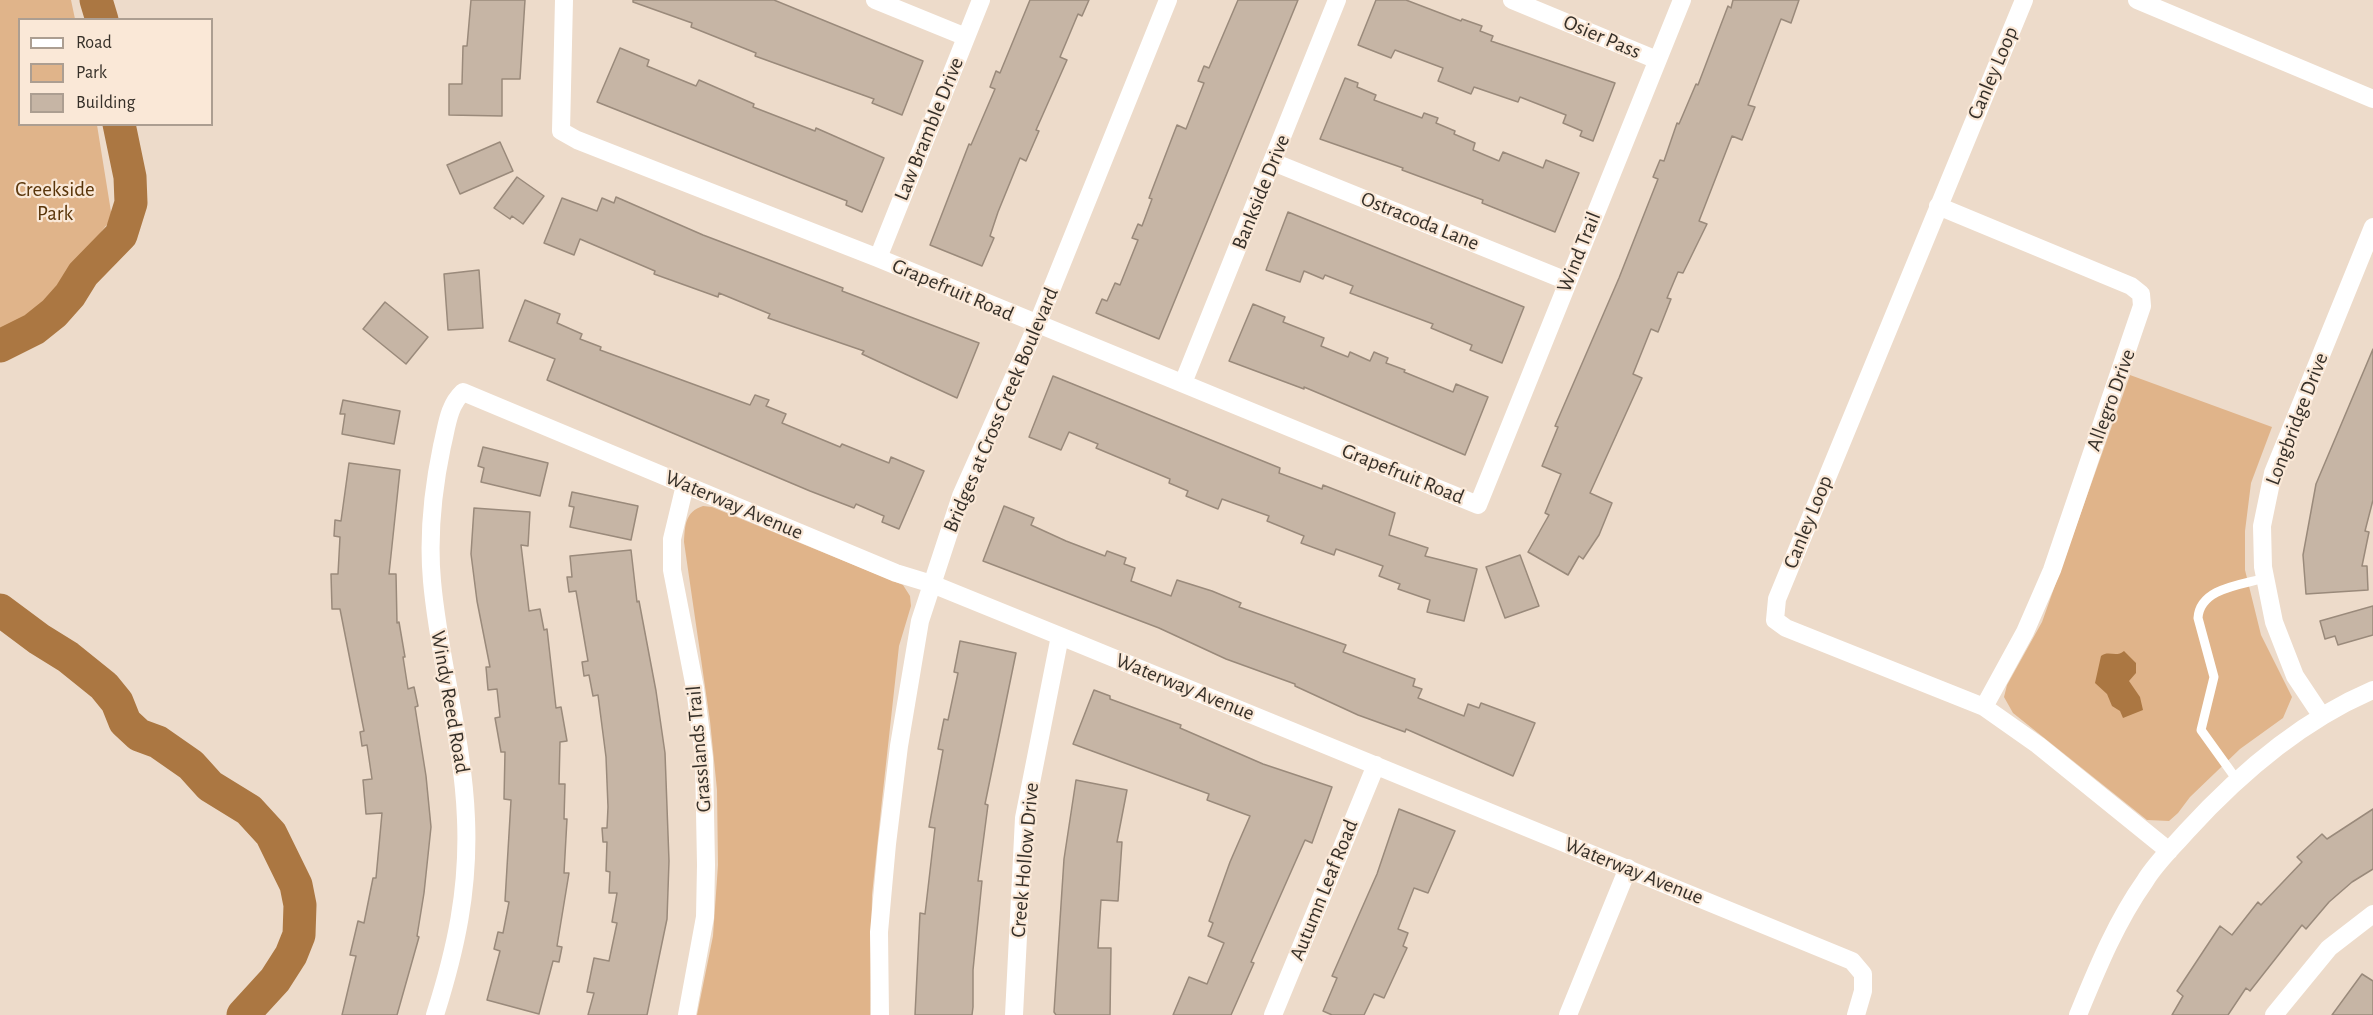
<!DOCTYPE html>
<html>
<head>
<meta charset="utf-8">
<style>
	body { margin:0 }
	#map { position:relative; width:2373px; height:1015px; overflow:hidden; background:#eddbca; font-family:"Alegreya Sans",sans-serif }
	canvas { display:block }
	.legend { position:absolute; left:18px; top:18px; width:195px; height:108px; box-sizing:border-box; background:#fae8d7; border:2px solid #ac9e91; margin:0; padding:8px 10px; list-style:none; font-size:18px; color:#363029 }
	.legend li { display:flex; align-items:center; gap:12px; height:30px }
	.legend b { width:30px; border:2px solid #ac9e91 }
</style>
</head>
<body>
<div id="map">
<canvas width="2373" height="1015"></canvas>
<ul class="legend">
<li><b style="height:8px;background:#fff"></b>Road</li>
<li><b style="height:16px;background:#e0b48a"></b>Park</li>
<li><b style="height:16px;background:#c6b5a5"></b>Building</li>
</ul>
</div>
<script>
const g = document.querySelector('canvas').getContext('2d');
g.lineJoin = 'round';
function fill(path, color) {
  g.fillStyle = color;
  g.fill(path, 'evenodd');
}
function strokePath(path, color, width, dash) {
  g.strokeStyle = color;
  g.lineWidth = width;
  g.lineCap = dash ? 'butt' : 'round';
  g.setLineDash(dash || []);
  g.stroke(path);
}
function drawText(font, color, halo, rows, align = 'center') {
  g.font = font + ' "Alegreya Sans",sans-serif';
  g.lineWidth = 4.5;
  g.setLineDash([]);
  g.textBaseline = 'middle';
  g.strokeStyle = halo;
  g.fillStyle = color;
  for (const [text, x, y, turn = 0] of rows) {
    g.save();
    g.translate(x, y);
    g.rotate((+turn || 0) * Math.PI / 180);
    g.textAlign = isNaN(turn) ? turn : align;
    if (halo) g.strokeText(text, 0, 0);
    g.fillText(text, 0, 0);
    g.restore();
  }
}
fill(new Path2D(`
	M 0,0 L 71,0 L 75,19 L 20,20 L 20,124 L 97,125 L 112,218 L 45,304 L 0,330 Z
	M 2130,375 L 2272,427 L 2251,483 L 2245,531 L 2245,570 L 2261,635 L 2292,697 L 2283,718 L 2240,749 L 2190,797 L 2178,813 L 2169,821 L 2147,820 L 2013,713 L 2004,697 L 2007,685 L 2042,622 Z
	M 703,506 L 712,507 L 903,585 L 910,596 L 911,606 L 899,646 L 882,800 L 872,895 L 870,1015 L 697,1015 L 713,936 L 718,865 L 717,790 L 710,721 L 684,542 C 685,525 685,512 703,506 Z`), '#e0b48a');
fill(new Path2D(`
	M 2124,651 L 2136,663 L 2136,673 L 2129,681 L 2140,697 L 2143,710 L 2123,718 L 2120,711 L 2112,706 L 2107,694 L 2095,683 L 2101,656 C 2109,650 2116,658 2124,651 Z`), '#ab7742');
strokePath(new Path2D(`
	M 96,0 L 102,20
	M 0,346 L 34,329 L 54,313 L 70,295 L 83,274 L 121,235 L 131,203 L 130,177 L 119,124
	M 0,610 L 39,639 L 68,657 L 104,686 L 117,702 L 125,722 L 139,735 L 158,742 L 191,765 L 210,786 L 249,810 L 271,834 L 296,885 L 300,905 L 299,935 L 291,955 L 275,980 L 243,1015`), '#ab7742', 33);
const building = new Path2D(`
	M 471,0 L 525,0 L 520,79 L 502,79 L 502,116 L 449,115 L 449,84 L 462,84 L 463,46 L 467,46 Z
	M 633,0 L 774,0 L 923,61 L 902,115 L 872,103 L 874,99 L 755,56 L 756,53 L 691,27 L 692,23 L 633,2 Z
	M 1030,0 L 1089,0 L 1082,16 L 1078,14 L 1060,57 L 1067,60 L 1036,130 L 1039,131 L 1026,161 L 1020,158 L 998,212 L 990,236 L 994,238 L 982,266 L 930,245 L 969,144 L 971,145 L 995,89 L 990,87 L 996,71 L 1000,73 Z
	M 1238,0 L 1298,0 L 1159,339 L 1096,313 L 1102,299 L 1107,301 L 1115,283 L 1120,285 L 1138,240 L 1132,238 L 1138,224 L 1142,226 L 1152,199 L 1149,198 L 1177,125 L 1186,129 L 1204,83 L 1198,81 L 1204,66 L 1209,68 Z
	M 1376,0 L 1406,0 L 1461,21 L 1462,19 L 1482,26 L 1480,31 L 1493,36 L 1491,41 L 1615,83 L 1593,141 L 1580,136 L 1582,131 L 1563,123 L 1566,115 L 1520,97 L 1518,102 L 1474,87 L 1471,94 L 1438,81 L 1443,68 L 1395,50 L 1391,58 L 1358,45 Z
	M 1733,0 L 1799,0 L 1791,23 L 1781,19 L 1748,105 L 1755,107 L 1742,140 L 1732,136 L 1699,221 L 1707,224 L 1683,273 L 1678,272 L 1667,298 L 1671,299 L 1658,332 L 1651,329 L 1633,374 L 1642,378 L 1590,493 L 1612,503 L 1599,535 L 1583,559 L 1579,556 L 1568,575 L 1528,552 L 1549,515 L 1545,513 L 1561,474 L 1542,466 L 1558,427 L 1555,426 L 1619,278 L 1658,179 L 1653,177 L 1660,160 L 1664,161 L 1677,123 L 1679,124 L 1696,84 L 1698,85 L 1728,6 L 1731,8 Z
	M 620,48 L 649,60 L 647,66 L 696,86 L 699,80 L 754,104 L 753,107 L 815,131 L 816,128 L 884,158 L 862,212 L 846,205 L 847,201 L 597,102 Z
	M 1345,78 L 1358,83 L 1357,87 L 1376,95 L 1374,100 L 1422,118 L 1424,113 L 1438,118 L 1436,123 L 1455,131 L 1454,134 L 1475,143 L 1473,150 L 1499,161 L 1503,152 L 1543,168 L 1546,160 L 1579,173 L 1555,232 L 1482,203 L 1483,200 L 1402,170 L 1403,168 L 1320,139 Z
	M 500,142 L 513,171 L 460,194 L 447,165 Z
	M 517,177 L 544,196 L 523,224 L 512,216 L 510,219 L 494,208 Z
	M 616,197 L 703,235 L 843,288 L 842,291 L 979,343 L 957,398 L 862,354 L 864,351 L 768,318 L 770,314 L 719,293 L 718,297 L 654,274 L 655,271 L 580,239 L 574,255 L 544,243 L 562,198 L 597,211 L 602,198 L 614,203 Z
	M 1288,212 L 1524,307 L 1502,363 L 1470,350 L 1472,345 L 1431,328 L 1433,324 L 1350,293 L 1353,286 L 1325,275 L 1323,279 L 1304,271 L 1300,282 L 1266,270 Z
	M 479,270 L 483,328 L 448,330 L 444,274 Z
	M 525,300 L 560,314 L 557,323 L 582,334 L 580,339 L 601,347 L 600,350 L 750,405 L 755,395 L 769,400 L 766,406 L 786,414 L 782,423 L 840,447 L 842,444 L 889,463 L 891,457 L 924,471 L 899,529 L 882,522 L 884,516 L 856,504 L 854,508 L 810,491 L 547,380 L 555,359 L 509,341 Z
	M 385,302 L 428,337 L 406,364 L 363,329 Z
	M 1253,304 L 1285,317 L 1283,322 L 1324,338 L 1321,346 L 1348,357 L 1350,352 L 1370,361 L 1374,352 L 1388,358 L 1386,363 L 1405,370 L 1404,372 L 1453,392 L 1456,384 L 1488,397 L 1465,455 L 1304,387 L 1304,389 L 1229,361 Z
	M 2373,349 L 2373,500 L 2365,531 L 2369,532 L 2362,566 L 2367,566 L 2368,590 L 2306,594 L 2303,555 L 2316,484 Z
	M 1053,376 L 1280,468 L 1279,473 L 1322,489 L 1323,485 L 1395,513 L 1389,535 L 1428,548 L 1425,556 L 1477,569 L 1464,621 L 1427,612 L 1430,600 L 1398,589 L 1400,584 L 1379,576 L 1383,566 L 1336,549 L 1334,555 L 1301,543 L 1304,536 L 1267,521 L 1269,516 L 1222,499 L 1218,509 L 1186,496 L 1188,491 L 1169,483 L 1170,479 L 1096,448 L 1098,444 L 1069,432 L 1061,450 L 1029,437 Z
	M 343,400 L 400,411 L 394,444 L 342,434 L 345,414 L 340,414 Z
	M 483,447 L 548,463 L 540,496 L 481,482 L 484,468 L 478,466 Z
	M 349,463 L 400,470 L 389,574 L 396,574 L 397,623 L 399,622 L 405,657 L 403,657 L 408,689 L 414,687 L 418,706 L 415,707 L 426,776 L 431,827 L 424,893 L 417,936 L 419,937 L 397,1015 L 342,1015 L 356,956 L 350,955 L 358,921 L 364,923 L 373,878 L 376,878 L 382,813 L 366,814 L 363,780 L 372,779 L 367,745 L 362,746 L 360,732 L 364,731 L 340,609 L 332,609 L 331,574 L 338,574 L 340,537 L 334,536 L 335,520 L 341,521 Z
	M 572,492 L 638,506 L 631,540 L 570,527 L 574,507 L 569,506 Z
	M 1004,506 L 1034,518 L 1031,525 L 1066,541 L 1105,556 L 1107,551 L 1126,558 L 1124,564 L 1135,568 L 1131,581 L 1171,596 L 1177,580 L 1212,591 L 1241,603 L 1239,607 L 1346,645 L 1343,652 L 1415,679 L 1413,686 L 1422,689 L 1418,698 L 1464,716 L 1468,704 L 1479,708 L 1481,703 L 1535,723 L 1513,776 L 1406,729 L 1405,732 L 1358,715 L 1295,686 L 1295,684 L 1226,659 L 1159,628 L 983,561 Z
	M 474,508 L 530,512 L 528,546 L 521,545 L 529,611 L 540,609 L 544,630 L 547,629 L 556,708 L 561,707 L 567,741 L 560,742 L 559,784 L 565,784 L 564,819 L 567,819 L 564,873 L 569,873 L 557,946 L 562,947 L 559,962 L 553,961 L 539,1014 L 487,1000 L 500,951 L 494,949 L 498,932 L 503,933 L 509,902 L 505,901 L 511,800 L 504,799 L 505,752 L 501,752 L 495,718 L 500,717 L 497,689 L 488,690 L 486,667 L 490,667 L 477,601 L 471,554 Z
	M 631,550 L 637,602 L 639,601 L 656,691 L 665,753 L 669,861 L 667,919 L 647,1015 L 588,1015 L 594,993 L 587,992 L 594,958 L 609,961 L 617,923 L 612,922 L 617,893 L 609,893 L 610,872 L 606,871 L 607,842 L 603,842 L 602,828 L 607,828 L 608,807 L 606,757 L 598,695 L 593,696 L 589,675 L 584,676 L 582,662 L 588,661 L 576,591 L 569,592 L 567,577 L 572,577 L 570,556 Z
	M 1520,555 L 1539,606 L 1505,618 L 1486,567 Z
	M 2373,606 L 2373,635 L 2338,645 L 2335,636 L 2325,639 L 2320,621 Z
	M 960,641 L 1016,653 L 985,804 L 988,805 L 978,881 L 982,881 L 973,970 L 973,1007 L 972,1015 L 915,1015 L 920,913 L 925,914 L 935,828 L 929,827 L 943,750 L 938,749 L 944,719 L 948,720 L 958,673 L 954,672 Z
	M 1094,690 L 1110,696 L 1110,699 L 1181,725 L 1180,728 L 1263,764 L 1332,787 L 1312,843 L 1305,840 L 1251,962 L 1254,963 L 1231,1015 L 1173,1015 L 1189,977 L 1207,984 L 1224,943 L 1208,936 L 1213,923 L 1209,921 L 1230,862 L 1250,816 L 1207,800 L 1209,794 L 1073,744 Z
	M 1076,780 L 1127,790 L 1117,842 L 1122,842 L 1118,901 L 1101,900 L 1098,948 L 1111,948 L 1110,1015 L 1056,1015 L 1054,1012 L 1064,859 Z
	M 1399,809 L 1455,831 L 1428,893 L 1414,888 L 1398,929 L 1408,933 L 1403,946 L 1407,948 L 1384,998 L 1374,994 L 1364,1015 L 1332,1015 L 1323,1011 L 1337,978 L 1332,976 L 1377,874 Z
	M 2373,809 L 2373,869 L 2352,882 L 2329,902 L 2306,929 L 2302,925 L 2250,991 L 2246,988 L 2228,1015 L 2172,1015 L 2183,996 L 2177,991 L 2220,926 L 2232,935 L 2258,902 L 2261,905 L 2302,862 L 2297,857 L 2322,834 L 2327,839 Z
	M 2362,974 L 2373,981 L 2373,1015 L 2332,1015 Z`);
fill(building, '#c6b5a5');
strokePath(building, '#9a8a7b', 1.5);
strokePath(new Path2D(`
	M 2237,780 L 2201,730 L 2214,677 L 2198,618 C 2200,588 2241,585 2265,578`), '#fff', 9);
strokePath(new Path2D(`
	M 564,0 L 561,131 L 577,140 L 878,258 L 1478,505 L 1682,0
	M 875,0 L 966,37
	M 1512,0 L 1657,60
	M 2024,0 L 1777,599 L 1775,620 L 1786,628 L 1984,707 L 2038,745 L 2169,851
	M 2137,0 L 2373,99
	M 1273,162 L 1567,281
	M 1938,206 L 2131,286 L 2141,294 L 2142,306 L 2052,570 L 2025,632 L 1984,707
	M 878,258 L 981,0
	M 1183,383 L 1337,0
	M 685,485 L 672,539 L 672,570 L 695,688 L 704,758 L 706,865 L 705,917 L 687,1015
	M 2321,715 L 2295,676 L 2274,622 L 2263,567 L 2262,526 L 2273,473 L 2373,227
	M 435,1015 C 456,949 469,889 466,819 C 463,738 439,661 432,581 C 428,537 433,489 442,446 C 447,426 448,406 463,392 L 896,573 L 932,584 L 1060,636 L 1852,961 L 1863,974 L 1863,991 L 1856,1015
	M 880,1015 L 879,932 L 887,844 L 899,746 L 920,621 L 961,496 L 1037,325 L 1168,0
	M 1014,1015 L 1024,818 L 1060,636
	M 1273,1015 L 1376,765
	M 1568,1015 L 1628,868
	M 2078,1015 C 2097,969 2116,922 2145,881 C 2156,863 2172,848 2186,832 C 2239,774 2300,721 2373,690
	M 2274,1015 L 2329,948 L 2373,914`), '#fff', 18);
drawText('21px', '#363029', '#fae8d7', [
	["Osier Pass",1602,37,23],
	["Canley Loop",1993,73,-67],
	["Law Bramble Drive",929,129,-68],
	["Bankside Drive",1261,192,-68],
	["Ostracoda Lane",1420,221,22],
	["Wind Trail",1579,252,-68],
	["Grapefruit Road",953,290,23],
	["Allegro Drive",2111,400,-70],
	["Bridges at Cross Creek Boulevard",1001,410,-67],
	["Longbridge Drive",2297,419,-69],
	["Grapefruit Road",1403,474,22],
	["Waterway Avenue",734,505,23],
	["Canley Loop",1808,522,-68],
	["Waterway Avenue",1185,687,22],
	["Windy Reed Road",450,702,80],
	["Grasslands Trail",699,749,-95],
	["Creek Hollow Drive",1025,860,-85],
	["Waterway Avenue",1634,871,22],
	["Autumn Leaf Road",1324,890,-68]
]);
drawText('21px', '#59350a', '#fae8d7', [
	["Creekside",55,190],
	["Park",55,214]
]);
</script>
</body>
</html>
